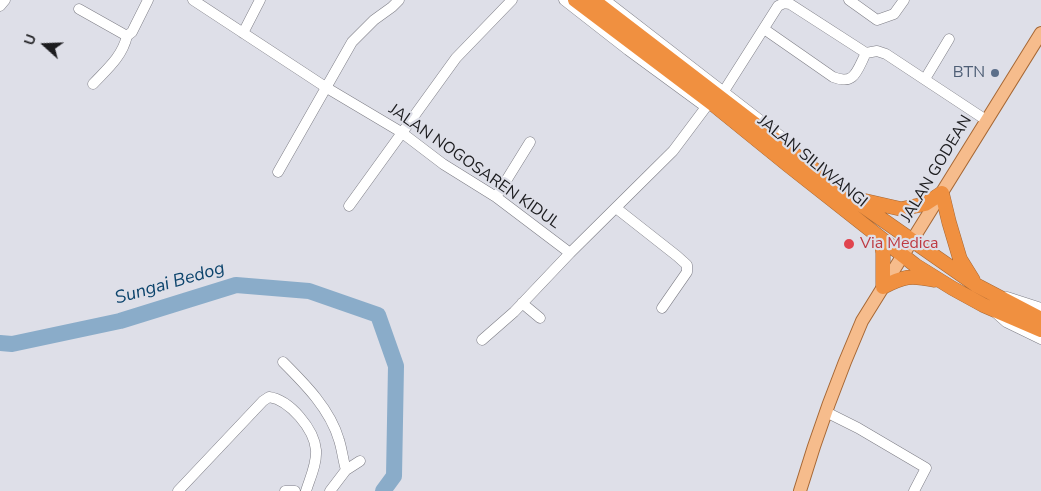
<!DOCTYPE html>
<html>
<head>
<meta charset="utf-8">
<style>
	body { margin:0 }
	#map { position:relative; width:1041px; height:491px; overflow:hidden; background:#dedfe8; font-family:"Nunito Sans",sans-serif }
	canvas { display:block }
	.north { position:absolute; left:20px; top:20px; width:50px; height:50px; -webkit-text-stroke:4px #dedfe8; paint-order:stroke; rotate:290deg; font-size:14px; font-weight:700; line-height:20px; text-align:center; color:#1c1c1f }
	.north::after { content:''; display:block; margin:auto; width:18px; height:22px; background:#1c1c1f; clip-path:polygon(50% 0,100% 100%,50% 72%,0 100%) }
</style>
</head>
<body>
<div id="map">
<canvas width="1041" height="491"></canvas>
<div class="north">U</div>
</div>
<script>
const g = document.querySelector('canvas').getContext('2d');
g.lineJoin = 'round';
function strokePath(path, color, width, dash) {
  g.strokeStyle = color;
  g.lineWidth = width;
  g.lineCap = dash ? 'butt' : 'round';
  g.setLineDash(dash || []);
  g.stroke(path);
}
function drawText(font, color, halo, rows, align = 'center') {
  g.font = font + ' "Nunito Sans",sans-serif';
  g.lineWidth = 4.5;
  g.setLineDash([]);
  g.textBaseline = 'middle';
  g.strokeStyle = halo;
  g.fillStyle = color;
  for (const [text, x, y, turn = 0] of rows) {
    g.save();
    g.translate(x, y);
    g.rotate((+turn || 0) * Math.PI / 180);
    g.textAlign = isNaN(turn) ? turn : align;
    if (halo) g.strokeText(text, 0, 0);
    g.fillText(text, 0, 0);
    g.restore();
  }
}
strokePath(new Path2D(`
	M 0,343 L 12,344 L 120,321 L 236,285 L 309,291 L 378,315 L 396,366 L 394,476 L 383,491`), '#8aacc9', 16);
const minor = new Path2D(`
	M 193,0 L 327,88 L 401,132 L 443,164 L 496,197 L 570,253 L 673,151 L 706,107
	M 564,0 L 628,50 L 703,105
	M 605,0 L 782,137
	M 849,0 L 877,20 L 894,14 L 904,0
	M 0,6 L 5,0
	M 79,9 L 127,36 L 132,32 L 148,0
	M 764,29 L 833,77 C 855,86 857,70 866,53 L 877,51 L 886,54 L 986,120
	M 243,33 L 260,0
	M 925,79 L 949,39
	M 93,84 C 107,69 122,57 127,36
	M 724,91 L 778,6 L 784,3 L 790,4 L 866,53
	M 278,172 L 352,42 L 374,20 L 392,7 L 399,0
	M 496,197 L 530,142
	M 349,206 L 456,58 L 512,0
	M 616,208 L 677,256 L 687,265 L 687,272 L 662,308
	M 1007,297 L 1041,308
	M 522,303 L 540,318
	M 997,314 L 1006,322 L 1041,339
	M 482,340 L 514,312 L 570,253
	M 283,362 C 305,384 330,409 339,440 C 342,449 343,460 346,470
	M 826,412 L 858,428 L 926,468 L 914,491
	M 178,491 L 263,401 L 269,397 C 290,400 314,429 316,450 C 317,464 310,478 306,491
	M 285,491 L 295,491
	M 330,491 L 346,470 L 360,461`);
const major = new Path2D(`
	M 800,491 C 817,434 838,376 862,321 L 1041,33`);
const highway = new Path2D(`
	M 575,0 L 714,105 L 788,165 L 915,265 L 952,288 L 983,305 L 1041,330
	M 593,0 L 850,197 L 976,285 L 1041,319
	M 857,199 L 901,209 L 925,204 L 942,193 L 949,222 L 960,259 L 973,280
	M 881,239 L 883,253 L 883,287 C 904,276 911,275 934,280`);
strokePath(minor, '#7d7d85', 11);
strokePath(major, '#a66734', 14);
strokePath(highway, '#a66734', 15);
strokePath(minor, '#fff', 10);
strokePath(major, '#f6bc8c', 12);
strokePath(highway, '#f09040', 14);
for (const [x, y, r, color] of [
	[995,73,5,"#5c6f8a"],
	[849,244,6,"#e0444e"]
]) {
  const dot = new Path2D();
  dot.arc(x, y, r, 0, 2 * Math.PI);
  g.fillStyle = color;
  g.fill(dot);
  strokePath(dot, '#dedfe8', 2);
}
drawText('16px', '#4e5e75', '#dedfe8', [
	["BTN",985,73]
], 'right');
drawText('16px', '#1c1c1f', '#dedfe8', [
	["JALAN SILIWANGI",812,162,39],
	["JALAN NOGOSAREN KIDUL",474,167,35],
	["JALAN GODEAN",937,169,-59]
]);
drawText('16px', '#be3a42', '#dedfe8', [
	["Via Medica",860,244]
], 'left');
drawText('italic 18px', '#0c446c', '#dedfe8', [
	["Sungai Bedog",170,284,-16]
]);
</script>
</body>
</html>
